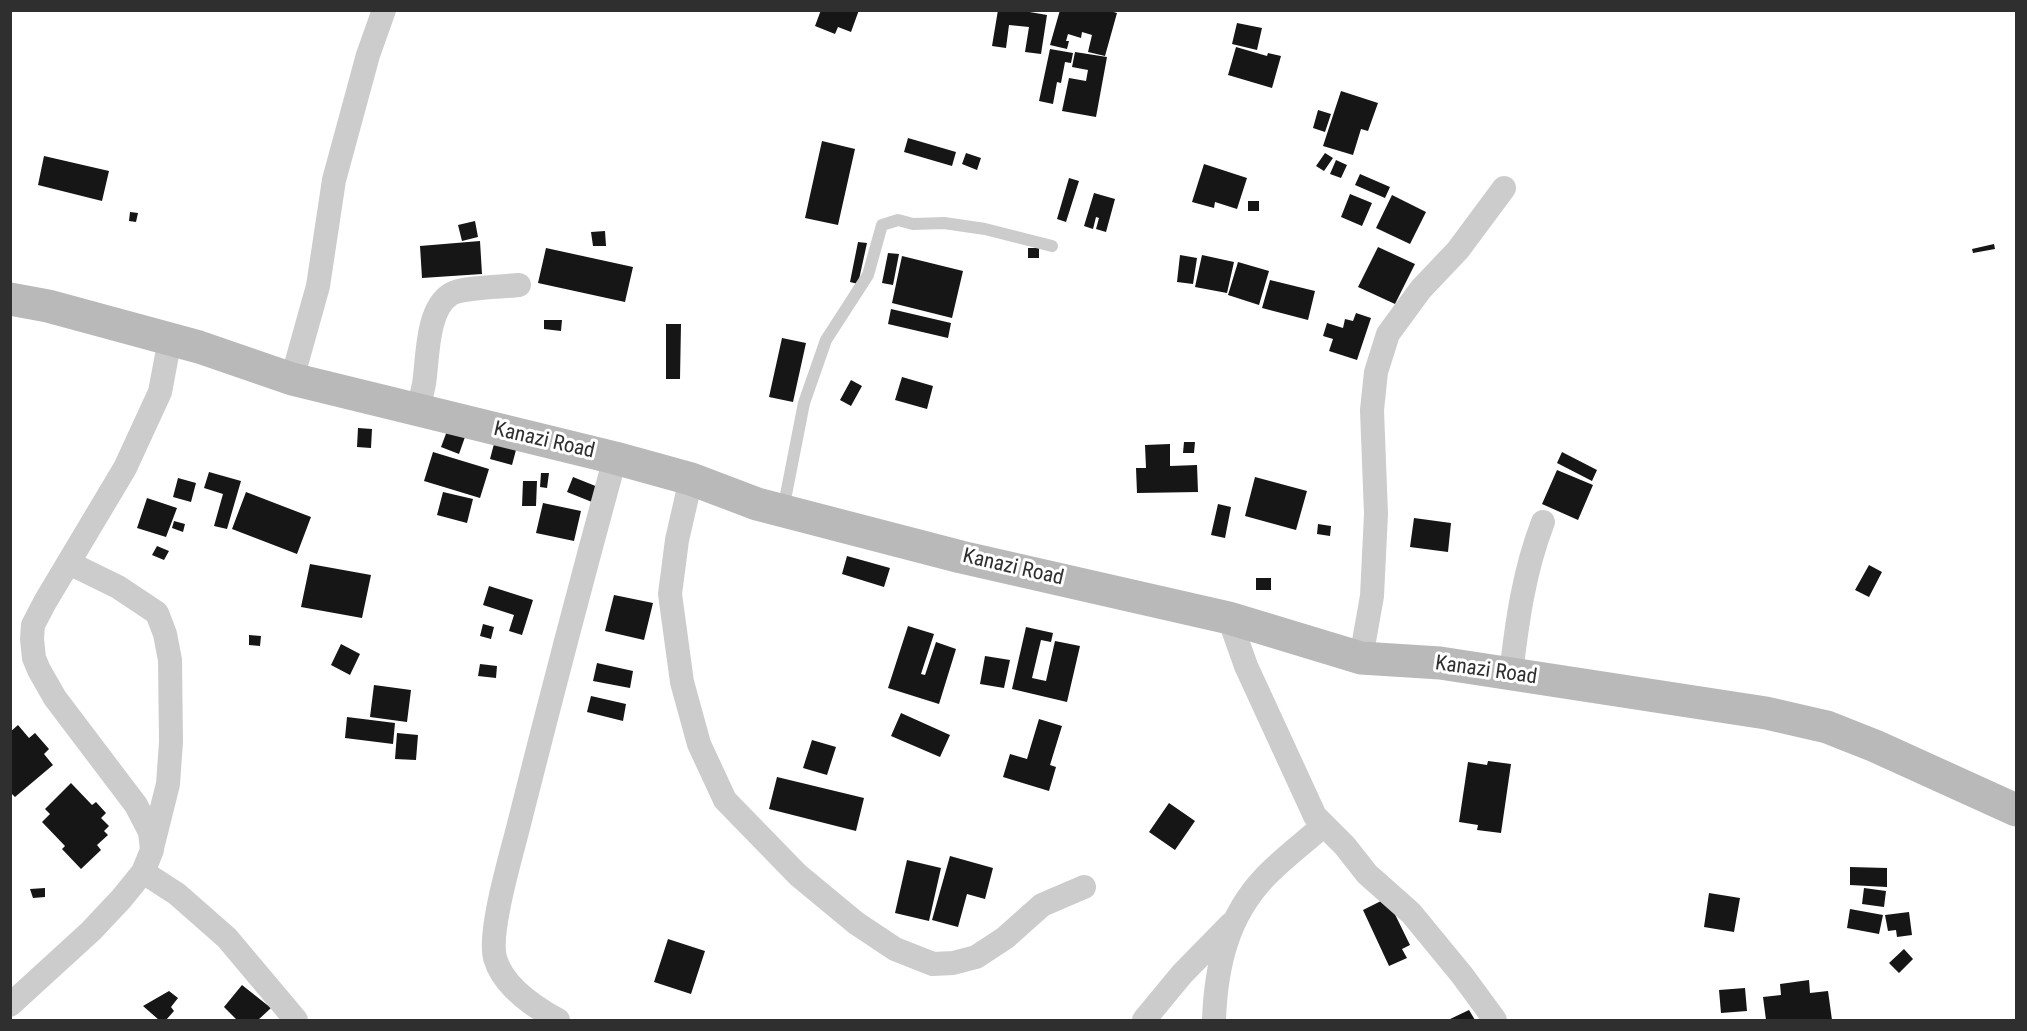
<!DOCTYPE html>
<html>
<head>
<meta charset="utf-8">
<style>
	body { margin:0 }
	#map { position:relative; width:2027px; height:1031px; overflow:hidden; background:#fff; font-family:"Roboto Condensed",sans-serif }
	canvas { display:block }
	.frame { position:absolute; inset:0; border:12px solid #2f2f2f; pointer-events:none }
</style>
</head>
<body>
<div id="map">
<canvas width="2027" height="1031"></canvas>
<div class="frame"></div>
</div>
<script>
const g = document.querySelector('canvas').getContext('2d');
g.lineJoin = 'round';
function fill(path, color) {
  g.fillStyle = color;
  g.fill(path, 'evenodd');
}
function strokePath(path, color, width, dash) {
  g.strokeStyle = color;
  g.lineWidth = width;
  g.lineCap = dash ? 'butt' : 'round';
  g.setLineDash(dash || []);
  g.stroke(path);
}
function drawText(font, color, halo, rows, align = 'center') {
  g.font = font + ' "Roboto Condensed",sans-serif';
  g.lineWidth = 6;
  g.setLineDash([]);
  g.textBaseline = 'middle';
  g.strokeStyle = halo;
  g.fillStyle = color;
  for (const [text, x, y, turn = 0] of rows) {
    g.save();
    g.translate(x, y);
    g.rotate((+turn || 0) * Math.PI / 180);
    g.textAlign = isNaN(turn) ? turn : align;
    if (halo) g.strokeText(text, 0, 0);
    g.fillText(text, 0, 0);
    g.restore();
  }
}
fill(new Path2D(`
	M 821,10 L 859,10 L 851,32 L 838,27 L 835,34 L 815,26 Z
	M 998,10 L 1018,10 L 1047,15 L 1041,54 L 1025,52 L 1029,27 L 1009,25 L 1006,48 L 992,46 Z
	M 1060,10 L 1107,10 L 1117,13 L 1105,56 L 1088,52 L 1092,35 L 1082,32 L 1081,38 L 1068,34 L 1066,41 L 1069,41 L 1067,49 L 1050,45 Z
	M 1237,23 L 1262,28 L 1257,50 L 1232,44 Z
	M 1236,47 L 1267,56 L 1268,53 L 1281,56 L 1272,88 L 1228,75 Z
	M 1050,49 L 1073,53 L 1071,63 L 1065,62 L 1061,83 L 1057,82 L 1053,104 L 1039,101 Z
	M 1075,52 L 1107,57 L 1096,117 L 1062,111 L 1069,78 L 1086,81 L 1088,70 L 1072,67 Z
	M 1341,91 L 1378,103 L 1368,131 L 1361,129 L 1353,155 L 1323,146 Z
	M 1318,110 L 1331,114 L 1325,132 L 1313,128 Z
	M 908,138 L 956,152 L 952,166 L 904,152 Z
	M 822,141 L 855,149 L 838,225 L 805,218 Z
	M 966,153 L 981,158 L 977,170 L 962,164 Z
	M 1325,153 L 1333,158 L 1324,171 L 1316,166 Z
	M 44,156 L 109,171 L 102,201 L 38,185 Z
	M 1336,160 L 1347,165 L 1341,178 L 1330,174 Z
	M 1204,164 L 1247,178 L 1237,209 L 1215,202 L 1214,208 L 1192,202 Z
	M 1360,174 L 1390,187 L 1385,198 L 1355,185 Z
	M 1069,178 L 1079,181 L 1066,222 L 1057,219 Z
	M 1094,193 L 1115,199 L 1106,232 L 1096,229 L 1099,218 L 1096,217 L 1093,229 L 1084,226 Z
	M 1350,194 L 1372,203 L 1362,226 L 1341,217 Z
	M 1392,195 L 1426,212 L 1410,244 L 1376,228 Z
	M 1248,201 L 1259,201 L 1259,211 L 1248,211 Z
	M 130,212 L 138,213 L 136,222 L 129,221 Z
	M 475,221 L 478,237 L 462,241 L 458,225 Z
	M 605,231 L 606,246 L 593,246 L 591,232 Z
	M 480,241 L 482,274 L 422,278 L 420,246 Z
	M 858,242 L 867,243 L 858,284 L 850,282 Z
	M 1994,244 L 1995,249 L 1973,253 L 1972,249 Z
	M 1378,247 L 1415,264 L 1395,304 L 1358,287 Z
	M 546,248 L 633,267 L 625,302 L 538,283 Z
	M 1028,248 L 1039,248 L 1039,258 L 1028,258 Z
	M 888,253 L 899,254 L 893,285 L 882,283 Z
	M 1180,255 L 1197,258 L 1193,284 L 1177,282 Z
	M 1202,255 L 1234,262 L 1227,293 L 1195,287 Z
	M 902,256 L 963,271 L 952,318 L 892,303 Z
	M 1238,262 L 1269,271 L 1259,305 L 1228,295 Z
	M 1270,280 L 1315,291 L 1308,320 L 1262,308 Z
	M 891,309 L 951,323 L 948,338 L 888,324 Z
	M 1356,313 L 1371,318 L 1357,360 L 1329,351 L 1333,339 L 1323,336 L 1327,323 L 1343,328 L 1345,319 L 1353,321 Z
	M 544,320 L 562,320 L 561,331 L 544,329 Z
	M 666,324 L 681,324 L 680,379 L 666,379 Z
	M 782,338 L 806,343 L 793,402 L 769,397 Z
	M 902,377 L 933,386 L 927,409 L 895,400 Z
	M 851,380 L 862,386 L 851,406 L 840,400 Z
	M 358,428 L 372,429 L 371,448 L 357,447 Z
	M 447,431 L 465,437 L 459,454 L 441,447 Z
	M 1184,442 L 1195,442 L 1194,453 L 1183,453 Z
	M 494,444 L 516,450 L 512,465 L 490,459 Z
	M 1170,444 L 1170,466 L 1197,465 L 1198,492 L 1137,493 L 1136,468 L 1146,468 L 1145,445 Z
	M 433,452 L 489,469 L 480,498 L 424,481 Z
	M 1562,452 L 1597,470 L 1592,481 L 1557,463 Z
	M 1557,470 L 1593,485 L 1578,520 L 1542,504 Z
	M 209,472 L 241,481 L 227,529 L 214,526 L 223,494 L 204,488 Z
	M 541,473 L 549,473 L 547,488 L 540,487 Z
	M 573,477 L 603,489 L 597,504 L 567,492 Z
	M 1255,477 L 1307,491 L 1296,530 L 1245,516 Z
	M 178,478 L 196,483 L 191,502 L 173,497 Z
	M 523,481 L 537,481 L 536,506 L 522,506 Z
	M 246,492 L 311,517 L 297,554 L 232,529 Z
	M 443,492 L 473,499 L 467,523 L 437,515 Z
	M 147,498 L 177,508 L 166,537 L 137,528 Z
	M 543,503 L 581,511 L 574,541 L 536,533 Z
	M 1218,504 L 1231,507 L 1225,538 L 1211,535 Z
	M 1414,518 L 1451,523 L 1448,552 L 1410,547 Z
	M 174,521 L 185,524 L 183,532 L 172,528 Z
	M 1318,524 L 1331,526 L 1330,536 L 1317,534 Z
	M 157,546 L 169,551 L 164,560 L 152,555 Z
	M 847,556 L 890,568 L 884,587 L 842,574 Z
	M 310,564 L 371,575 L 362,618 L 301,607 Z
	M 1869,565 L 1882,572 L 1869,597 L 1855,590 Z
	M 1256,578 L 1271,578 L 1271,590 L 1256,590 Z
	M 489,586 L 533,600 L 522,635 L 509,631 L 514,615 L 483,605 Z
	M 614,595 L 653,603 L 644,640 L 605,631 Z
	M 483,624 L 494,627 L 491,639 L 480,636 Z
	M 908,626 L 934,634 L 921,674 L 925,675 L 936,642 L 956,649 L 939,704 L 888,688 Z
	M 1026,627 L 1053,633 L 1051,642 L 1041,640 L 1032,678 L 1046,681 L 1055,641 L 1080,646 L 1067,702 L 1012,689 Z
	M 249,635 L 261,636 L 260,646 L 249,645 Z
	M 341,644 L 360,654 L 350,675 L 331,665 Z
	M 985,656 L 1010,660 L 1004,688 L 980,684 Z
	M 597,663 L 633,671 L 630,688 L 593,681 Z
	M 480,664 L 497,666 L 496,678 L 478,676 Z
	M 374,685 L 411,690 L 407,722 L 370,717 Z
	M 591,696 L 626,704 L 623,721 L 587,712 Z
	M 901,713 L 950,735 L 940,757 L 891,736 Z
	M 347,717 L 395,723 L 393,744 L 345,738 Z
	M 1039,719 L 1062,726 L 1050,765 L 1056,767 L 1049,791 L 1003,777 L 1010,754 L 1027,759 Z
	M 18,725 L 29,738 L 35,733 L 49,749 L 44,754 L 53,765 L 15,797 L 10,792 L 10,732 Z
	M 397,733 L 418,735 L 416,760 L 395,759 Z
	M 812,740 L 836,747 L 827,775 L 803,768 Z
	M 1488,761 L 1511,764 L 1501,833 L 1477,830 L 1478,825 L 1459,822 L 1468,762 L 1487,765 Z
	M 777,777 L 864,798 L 856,831 L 769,809 Z
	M 71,783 L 92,805 L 96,802 L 106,813 L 101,818 L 109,826 L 104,831 L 108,835 L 97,845 L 101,850 L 81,869 L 62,849 L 65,846 L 42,822 L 50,814 L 45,809 Z
	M 1169,803 L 1195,821 L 1175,850 L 1149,832 Z
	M 950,856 L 993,868 L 985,899 L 967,894 L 958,927 L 932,920 Z
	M 907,860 L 941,868 L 929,921 L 895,913 Z
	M 1850,867 L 1887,868 L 1887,887 L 1850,885 Z
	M 45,888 L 45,897 L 33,898 L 30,889 Z
	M 1864,888 L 1886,891 L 1884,907 L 1862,904 Z
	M 1709,893 L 1740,898 L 1734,932 L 1704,927 Z
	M 1387,898 L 1410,945 L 1402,949 L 1407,958 L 1389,966 L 1363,910 Z
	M 1850,909 L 1883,915 L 1879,934 L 1847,928 Z
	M 1909,912 L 1912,935 L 1897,937 L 1896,930 L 1888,931 L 1885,915 Z
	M 668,939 L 705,951 L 691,994 L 654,982 Z
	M 1904,949 L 1913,959 L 1899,973 L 1889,963 Z
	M 1809,980 L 1810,993 L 1828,991 L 1832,1020 L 1766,1020 L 1763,997 L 1781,995 L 1780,984 Z
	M 242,985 L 271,1008 L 258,1020 L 237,1020 L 224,1007 Z
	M 1745,988 L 1747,1011 L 1721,1013 L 1719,990 Z
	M 169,991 L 178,998 L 171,1007 L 174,1011 L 166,1020 L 159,1020 L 143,1006 Z
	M 1469,1010 L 1475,1020 L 1448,1020 Z`), '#161616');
strokePath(new Path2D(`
	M 783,510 L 804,403 L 826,340 L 868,275 L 882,225 L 898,220 L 913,224 L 944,223 L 985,229 L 1052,246`), '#ccc', 12);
strokePath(new Path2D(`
	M 292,379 L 318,286 L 334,180 L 368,55 L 384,10
	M 418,411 C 420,402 422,393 424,384 C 428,359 426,309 451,294 C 463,287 503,287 519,285
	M 691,479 L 677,540 L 670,594 L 682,682 L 699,744 L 725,800 L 798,875 L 856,923 L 895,949 L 933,964 L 953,963 L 976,957 L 1005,938 L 1042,905 L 1084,887
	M 69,563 L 118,587 L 157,613 L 165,634 L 170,660 L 171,742 L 168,784 L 152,848
	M 1229,618 L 1246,666 L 1315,816 L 1345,846 L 1367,874 L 1411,913 L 1462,975 L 1495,1020
	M 1361,658 L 1372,596 L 1376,514 L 1372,410 L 1376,372 L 1388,334 L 1421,289 L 1458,250 L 1504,188
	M 1511,674 C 1517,622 1524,571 1543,522
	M 143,872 L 177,894 L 227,938 L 296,1020
	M 10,1005 L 91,931 L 122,898 L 143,872 L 152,850 L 150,832 L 136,805 L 55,698 L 39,670 L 34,658 L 32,639 L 33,625 L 45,602 L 125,468 L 160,392 L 170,339
	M 558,1020 C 534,1007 503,986 495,958 C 488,931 512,853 519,824 C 550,701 582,579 615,458
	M 1144,1020 L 1182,974 L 1231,924
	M 1214,1020 C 1216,966 1227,917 1265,877 C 1283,858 1305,842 1324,825`), '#ccc', 24);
strokePath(new Path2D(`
	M 10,299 L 48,306 L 199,347 L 292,379 L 615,458 L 691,479 L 757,504 L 961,557 L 1229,618 L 1361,658 L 1440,663 L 1766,713 L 1827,727 L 1875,746 L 2016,810`), '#b9b9b9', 33);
drawText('21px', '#2f2f2f', '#fff', [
	["Kanazi Road",544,441,13],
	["Kanazi Road",1013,568,13],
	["Kanazi Road",1486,671,8]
]);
</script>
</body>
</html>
